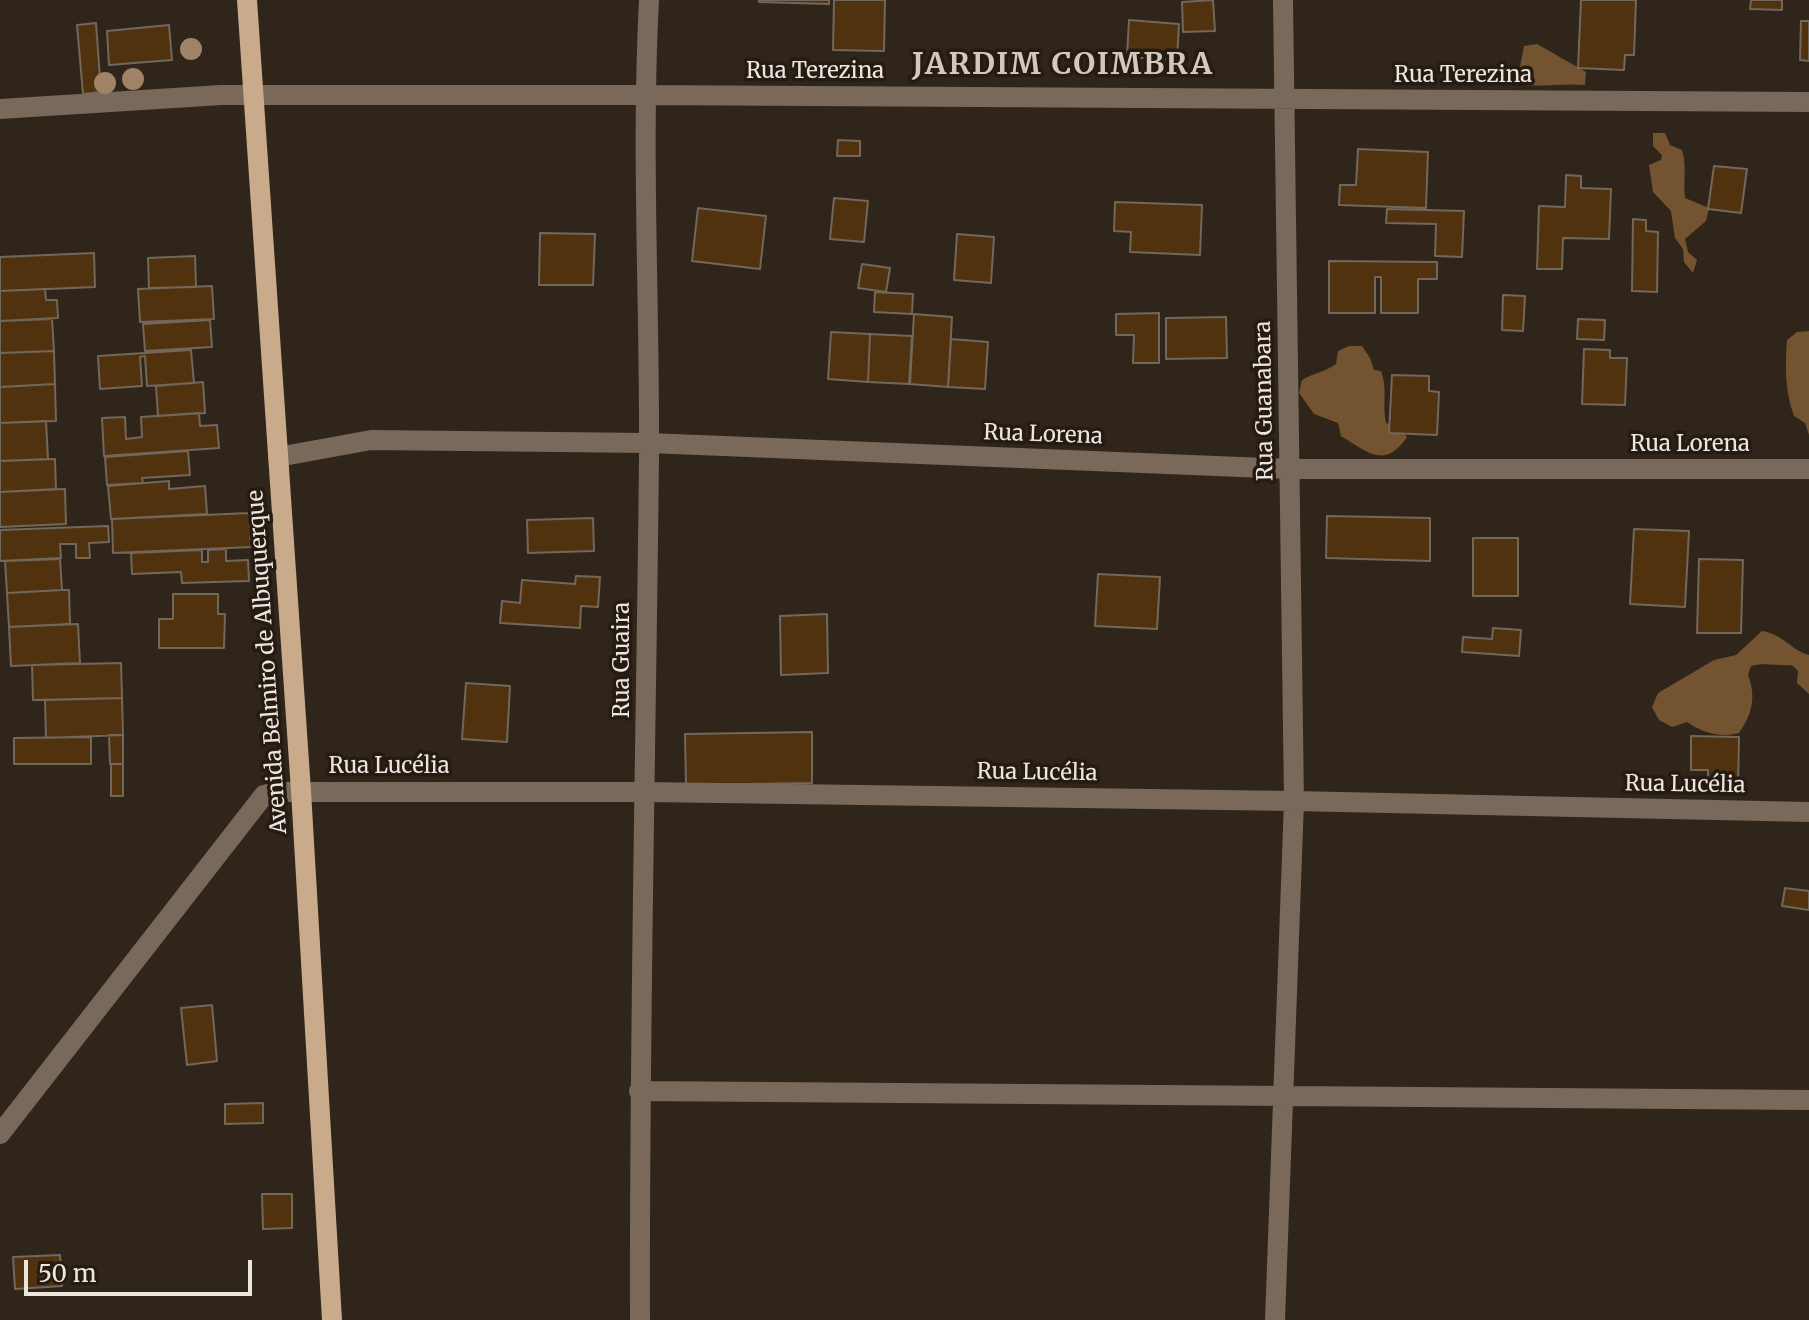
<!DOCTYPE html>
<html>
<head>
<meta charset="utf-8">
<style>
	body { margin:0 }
	#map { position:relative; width:1809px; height:1320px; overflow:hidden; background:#2f251b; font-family:Merriweather,serif }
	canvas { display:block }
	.scale { position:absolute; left:24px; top:1260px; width:228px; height:36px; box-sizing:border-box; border:4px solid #ece6df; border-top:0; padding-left:10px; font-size:24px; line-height:28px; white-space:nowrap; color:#ece6df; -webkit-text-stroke:6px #251b12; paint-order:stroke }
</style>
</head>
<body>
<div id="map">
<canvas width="1809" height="1320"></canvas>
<div class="scale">50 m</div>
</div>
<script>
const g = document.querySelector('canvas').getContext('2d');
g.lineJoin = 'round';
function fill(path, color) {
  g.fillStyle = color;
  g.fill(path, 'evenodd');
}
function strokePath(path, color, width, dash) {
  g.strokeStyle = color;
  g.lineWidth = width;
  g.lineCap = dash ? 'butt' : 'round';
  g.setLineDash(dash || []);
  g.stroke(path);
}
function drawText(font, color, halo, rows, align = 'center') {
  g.font = font + ' Merriweather,serif';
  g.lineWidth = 7;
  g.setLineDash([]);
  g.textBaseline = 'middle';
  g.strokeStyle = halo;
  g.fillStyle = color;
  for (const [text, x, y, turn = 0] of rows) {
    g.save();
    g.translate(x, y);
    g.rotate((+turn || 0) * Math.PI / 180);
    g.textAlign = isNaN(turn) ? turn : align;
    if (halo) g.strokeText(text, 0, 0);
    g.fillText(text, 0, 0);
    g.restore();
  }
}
fill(new Path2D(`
	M 1537,44 L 1586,72 L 1585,85 C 1563,83 1545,87 1523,85 L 1519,72 L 1524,46 Z
	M 1653,133 L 1665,133 L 1670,145 L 1682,150 C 1687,164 1683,182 1685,198 L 1709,208 L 1706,221 L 1685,239 L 1688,252 L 1697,260 L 1693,273 L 1684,262 L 1683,249 L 1675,238 L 1671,211 L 1653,192 L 1649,165 L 1661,160 L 1662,155 L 1653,146 Z
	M 1809,331 L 1809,435 L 1805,423 L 1794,416 C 1785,392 1785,366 1787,340 L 1797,332 Z
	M 1349,346 L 1362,346 L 1370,358 L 1374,370 L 1381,371 C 1388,389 1382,405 1386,423 L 1398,427 L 1407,437 C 1385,470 1367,452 1341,436 L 1338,423 L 1314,414 L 1299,393 L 1302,380 C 1313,373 1325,372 1336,364 L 1338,351 Z
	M 1762,631 C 1785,635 1790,650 1809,655 L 1809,694 L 1797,683 L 1798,671 L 1792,665 C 1778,666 1763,662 1751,666 L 1748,675 C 1756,696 1753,713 1739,733 C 1720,738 1703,733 1687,722 L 1672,727 L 1659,720 L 1652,707 L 1658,693 L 1714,660 L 1736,655 Z`), '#745331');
const building = new Path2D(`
	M 759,0 L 829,0 L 829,4 L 759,2 Z
	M 834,0 L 885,0 L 884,51 L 833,50 Z
	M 1213,0 L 1215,31 L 1183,32 L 1182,2 Z
	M 1581,0 L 1636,0 L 1634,55 L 1625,55 L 1624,70 L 1578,68 Z
	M 1751,0 L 1782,0 L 1782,10 L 1750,9 Z
	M 1129,20 L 1179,24 L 1177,60 L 1127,57 Z
	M 1801,21 L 1809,21 L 1809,61 L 1800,60 Z
	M 96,23 L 101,92 L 83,94 L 77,25 Z
	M 169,25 L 172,60 L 109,65 L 107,31 Z
	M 838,140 L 860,141 L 860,156 L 837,156 Z
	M 1358,149 L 1428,152 L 1426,208 L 1339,205 L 1340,185 L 1356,185 Z
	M 1714,166 L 1747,169 L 1741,213 L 1708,209 Z
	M 1566,175 L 1581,176 L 1581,188 L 1611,189 L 1609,239 L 1563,238 L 1562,269 L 1537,269 L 1539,206 L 1565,207 Z
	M 834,198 L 868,201 L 864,242 L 830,239 Z
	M 1115,202 L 1202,205 L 1200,255 L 1130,252 L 1131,232 L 1114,231 Z
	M 698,208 L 766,216 L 760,269 L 692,261 Z
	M 1387,209 L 1464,211 L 1462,257 L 1435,256 L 1436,224 L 1386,223 Z
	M 1633,219 L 1646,220 L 1646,231 L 1658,232 L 1657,292 L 1632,291 Z
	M 540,233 L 595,234 L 593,285 L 539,285 Z
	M 957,234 L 994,237 L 991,283 L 954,280 Z
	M 94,253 L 95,287 L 0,291 L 0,257 Z
	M 195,256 L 196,287 L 149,288 L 148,258 Z
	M 1329,261 L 1437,262 L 1437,279 L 1418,279 L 1418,313 L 1381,313 L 1381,277 L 1375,277 L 1375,313 L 1329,313 Z
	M 862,264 L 890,268 L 886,292 L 858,288 Z
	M 212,286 L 214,319 L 140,322 L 138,289 Z
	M 45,289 L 46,300 L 57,300 L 58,318 L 0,321 L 0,291 Z
	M 875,292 L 913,294 L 912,314 L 874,312 Z
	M 1503,295 L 1525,296 L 1523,331 L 1502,330 Z
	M 1159,313 L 1159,363 L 1133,363 L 1134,335 L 1116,335 L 1116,314 Z
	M 914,314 L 952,317 L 948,387 L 910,384 Z
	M 1226,317 L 1227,358 L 1166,359 L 1166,318 Z
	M 52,319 L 54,351 L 0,353 L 0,321 Z
	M 1578,319 L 1605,320 L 1604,340 L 1577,339 Z
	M 210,320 L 212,347 L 145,351 L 143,324 Z
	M 831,332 L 870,334 L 868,382 L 828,379 Z
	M 870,334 L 912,336 L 909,384 L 868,382 Z
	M 951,339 L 988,342 L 985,389 L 948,387 Z
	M 1584,349 L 1610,350 L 1610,358 L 1627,358 L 1625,405 L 1582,404 Z
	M 191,350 L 194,383 L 147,386 L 145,356 L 140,357 L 142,386 L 100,389 L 98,356 Z
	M 54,351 L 55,384 L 0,387 L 0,353 Z
	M 1392,375 L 1429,376 L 1429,391 L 1439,392 L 1437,435 L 1389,433 Z
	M 203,382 L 205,413 L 158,416 L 156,386 Z
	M 55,384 L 56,421 L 0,423 L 0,387 Z
	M 199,413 L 200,426 L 217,425 L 219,448 L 104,456 L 102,418 L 125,417 L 126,439 L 142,437 L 141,417 Z
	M 46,421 L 48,459 L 0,461 L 0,423 Z
	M 188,451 L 190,475 L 142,478 L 143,483 L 107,485 L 105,457 Z
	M 55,459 L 56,489 L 0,492 L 0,461 Z
	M 169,481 L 169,489 L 205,486 L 207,514 L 111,519 L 108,486 Z
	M 65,489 L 66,524 L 0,527 L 0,492 Z
	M 249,513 L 251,547 L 113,553 L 112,519 Z
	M 1327,516 L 1430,518 L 1430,561 L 1326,558 Z
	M 593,518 L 594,551 L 528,553 L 527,520 Z
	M 108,526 L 109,542 L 89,543 L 90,558 L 76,558 L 76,544 L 60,544 L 61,558 L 0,561 L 0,530 Z
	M 1634,529 L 1689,531 L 1685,607 L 1630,604 Z
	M 1473,538 L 1518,538 L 1518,596 L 1473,596 Z
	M 226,549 L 226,561 L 248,560 L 249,581 L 182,583 L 181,572 L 132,574 L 131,553 L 202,550 L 202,562 L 208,562 L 208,550 Z
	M 60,559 L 62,590 L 7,593 L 5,561 Z
	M 1699,559 L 1743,560 L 1741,633 L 1697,633 Z
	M 1098,574 L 1160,577 L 1157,629 L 1095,626 Z
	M 576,576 L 600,577 L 598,607 L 581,606 L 580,628 L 500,623 L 502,601 L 520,603 L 522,580 L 575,584 Z
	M 62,590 L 69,590 L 70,624 L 9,627 L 7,593 Z
	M 173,594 L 218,594 L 218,614 L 225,614 L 224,648 L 159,648 L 159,619 L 173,619 Z
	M 827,614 L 828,673 L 781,675 L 780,616 Z
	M 78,624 L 80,663 L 11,666 L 9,627 Z
	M 1493,628 L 1521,630 L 1519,656 L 1462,652 L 1463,637 L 1492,639 Z
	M 121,663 L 122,698 L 33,700 L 32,665 Z
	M 466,683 L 510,686 L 507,742 L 462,739 Z
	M 122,698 L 123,735 L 46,738 L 45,700 Z
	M 812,732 L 812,783 L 686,785 L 685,734 Z
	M 109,735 L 123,735 L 123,764 L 110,764 Z
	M 1691,736 L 1739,737 L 1738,788 L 1708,788 L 1708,770 L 1691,770 Z
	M 91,737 L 91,764 L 14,764 L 14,738 Z
	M 111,764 L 123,764 L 123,796 L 111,796 Z
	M 1785,888 L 1809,891 L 1809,910 L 1782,906 Z
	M 212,1005 L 217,1061 L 187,1065 L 181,1008 Z
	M 263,1103 L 263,1123 L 225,1124 L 225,1104 Z
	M 262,1194 L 292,1194 L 292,1228 L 263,1229 Z
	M 60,1255 L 62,1286 L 15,1289 L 13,1257 Z`);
fill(building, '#51320f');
strokePath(building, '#73675c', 2);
strokePath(new Path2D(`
	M 0,109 L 221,95 L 644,95 L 1809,102
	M 278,457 L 371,440 L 649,443 L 1290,469 L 1809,469
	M 639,1091 L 1809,1100
	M 0,1134 L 264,795 L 277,792 L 646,792 L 1294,801 L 1809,812
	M 640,1320 C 639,1033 646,745 649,458 C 650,305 641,153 649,0
	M 1275,1320 L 1294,801 L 1283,0`), '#78695a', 20);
strokePath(new Path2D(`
	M 247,0 L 301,791 L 332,1320`), '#c9aa8b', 20);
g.fillStyle = '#a08266';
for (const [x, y] of [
	[191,49],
	[133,79],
	[105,83]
]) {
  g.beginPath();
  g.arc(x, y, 11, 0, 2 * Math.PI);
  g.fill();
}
drawText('22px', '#ece6df', '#251b12', [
	["Rua Terezina",815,72],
	["Rua Terezina",1463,76],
	["Rua Guanabara",1265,401,-91],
	["Rua Lorena",1043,435,2],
	["Rua Lorena",1690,445],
	["Rua Guaira",623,660,-90],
	["Avenida Belmiro de Albuquerque",268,662,-94],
	["Rua Lucélia",389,767],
	["Rua Lucélia",1037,773,1],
	["Rua Lucélia",1685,785,1]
]);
g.letterSpacing = '2px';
drawText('bold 30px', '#d4c7bb', '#251b12', [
	["JARDIM COIMBRA",1063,66]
]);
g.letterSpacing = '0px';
</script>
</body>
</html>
